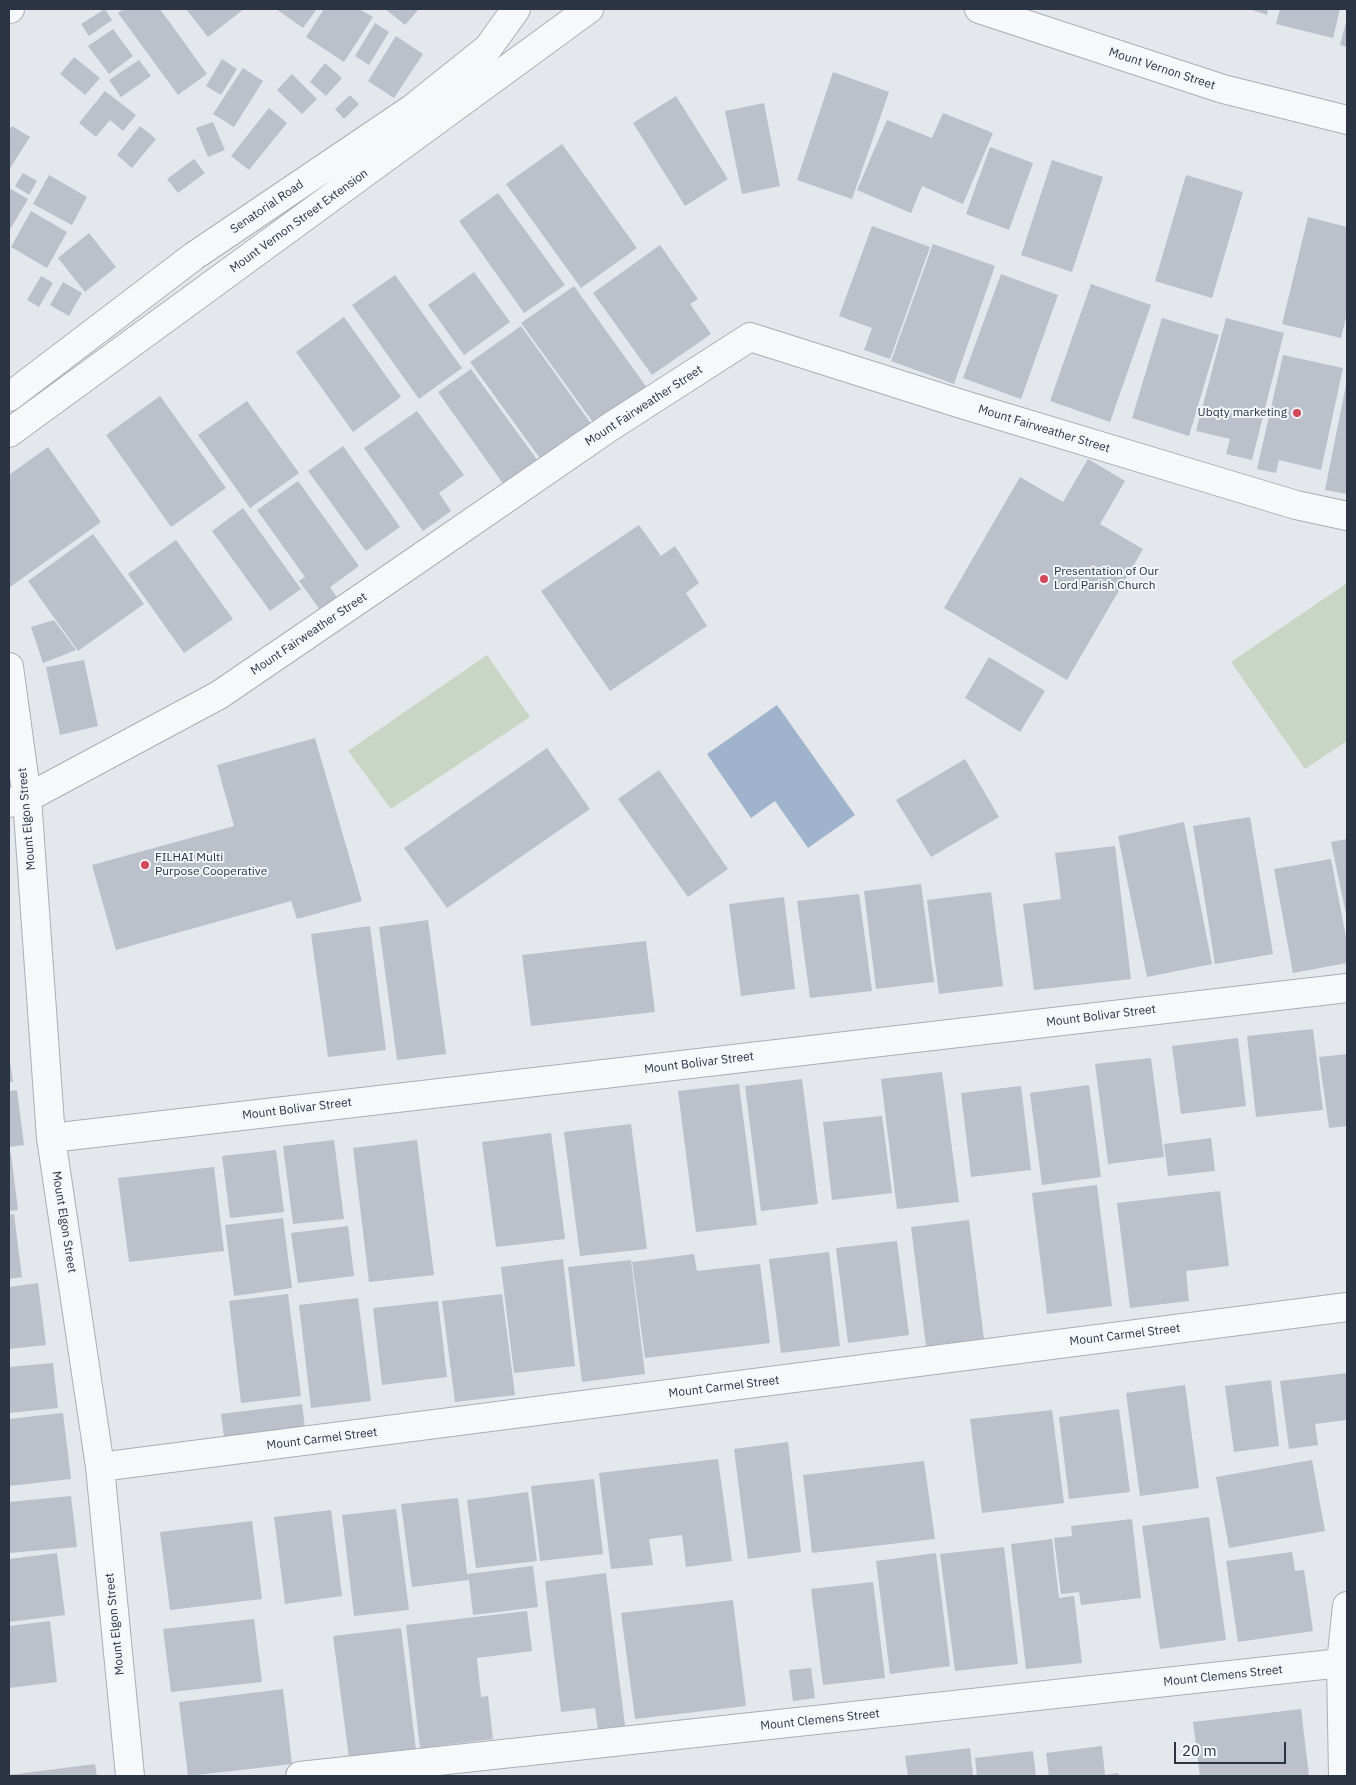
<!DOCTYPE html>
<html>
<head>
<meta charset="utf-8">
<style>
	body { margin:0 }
	#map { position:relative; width:1356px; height:1785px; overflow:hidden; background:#e4e7ec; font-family:"IBM Plex Sans",sans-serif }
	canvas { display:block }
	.frame { position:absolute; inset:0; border:10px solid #2b3445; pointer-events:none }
	.scale { position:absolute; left:1174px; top:1742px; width:112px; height:22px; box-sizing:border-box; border:2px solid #2b3445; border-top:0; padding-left:6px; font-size:15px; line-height:18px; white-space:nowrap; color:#2b3445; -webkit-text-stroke:4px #f4f6f9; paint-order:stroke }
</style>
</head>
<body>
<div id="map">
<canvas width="1356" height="1785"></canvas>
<div class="frame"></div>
<div class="scale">20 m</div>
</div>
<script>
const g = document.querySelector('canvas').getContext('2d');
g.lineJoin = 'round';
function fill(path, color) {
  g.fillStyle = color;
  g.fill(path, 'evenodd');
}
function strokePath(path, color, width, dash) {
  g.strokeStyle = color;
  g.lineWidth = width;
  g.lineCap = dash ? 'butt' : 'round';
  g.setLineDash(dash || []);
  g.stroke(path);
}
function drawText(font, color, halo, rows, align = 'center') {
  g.font = font + ' "IBM Plex Sans",sans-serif';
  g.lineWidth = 4;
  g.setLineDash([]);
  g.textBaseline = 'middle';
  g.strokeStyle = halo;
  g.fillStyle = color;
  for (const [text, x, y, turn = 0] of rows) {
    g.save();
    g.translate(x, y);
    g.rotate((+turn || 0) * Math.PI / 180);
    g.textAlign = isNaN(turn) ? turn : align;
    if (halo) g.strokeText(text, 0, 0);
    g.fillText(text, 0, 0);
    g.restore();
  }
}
fill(new Path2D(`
	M 1347,583 L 1347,741 L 1305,769 L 1231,662 Z
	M 487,655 L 530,717 L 391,809 L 348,751 Z`), '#c9d6c5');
fill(new Path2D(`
	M 777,705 L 855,815 L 808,848 L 775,801 L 751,818 L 707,754 Z`), '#9fb4cc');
fill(new Path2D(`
	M 105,9 L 112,20 L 89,36 L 81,24 Z
	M 124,9 L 160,9 L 207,74 L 178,95 L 118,13 Z
	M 186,9 L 244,9 L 208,37 Z
	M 276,9 L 317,9 L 303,28 Z
	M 324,9 L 359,9 L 373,17 L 344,62 L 306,37 Z
	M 385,9 L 419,9 L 405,25 Z
	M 1249,9 L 1268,9 L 1267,15 Z
	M 1280,9 L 1340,9 L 1333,38 L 1276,24 Z
	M 1347,18 L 1347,47 L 1340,45 Z
	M 375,23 L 389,32 L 369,65 L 355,56 Z
	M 113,29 L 133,56 L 109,74 L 88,46 Z
	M 396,36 L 423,54 L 394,98 L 368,81 Z
	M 74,57 L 100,78 L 85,95 L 60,74 Z
	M 222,59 L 237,69 L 221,95 L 206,86 Z
	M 139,60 L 151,76 L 121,97 L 109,80 Z
	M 325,63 L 342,78 L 326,96 L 310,82 Z
	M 243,68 L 263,81 L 234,127 L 213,114 Z
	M 833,72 L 889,92 L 852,199 L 797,180 Z
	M 292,74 L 317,99 L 302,114 L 277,90 Z
	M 105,91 L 136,115 L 123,131 L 110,120 L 96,137 L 79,123 Z
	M 350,95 L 359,104 L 344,119 L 335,109 Z
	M 676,96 L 728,179 L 685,206 L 633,123 Z
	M 764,103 L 780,186 L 742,194 L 725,111 Z
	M 269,108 L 287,123 L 249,170 L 231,156 Z
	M 943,113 L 993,133 L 963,204 L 922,186 L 911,213 L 857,190 L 887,120 L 932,138 Z
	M 213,122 L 225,150 L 208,157 L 196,128 Z
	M 12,126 L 30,137 L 9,170 L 9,131 Z
	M 140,126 L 156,139 L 132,168 L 117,155 Z
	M 562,144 L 637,248 L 581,288 L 506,184 Z
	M 990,147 L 1033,163 L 1009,230 L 966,214 Z
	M 194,159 L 205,173 L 178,193 L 167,179 Z
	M 1052,160 L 1103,177 L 1072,272 L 1021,255 Z
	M 23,173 L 37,181 L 29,195 L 15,186 Z
	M 49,175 L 87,197 L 72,225 L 33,204 Z
	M 1186,175 L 1243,192 L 1212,298 L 1155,281 Z
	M 9,188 L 28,199 L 11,228 L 9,227 Z
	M 498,193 L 565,285 L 524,313 L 459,221 Z
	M 31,211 L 67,232 L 47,268 L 11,247 Z
	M 1308,217 L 1347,227 L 1347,313 L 1341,338 L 1282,324 Z
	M 872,226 L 930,247 L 890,359 L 864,350 L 872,328 L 839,316 Z
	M 89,233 L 116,267 L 85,292 L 58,258 Z
	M 933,244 L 995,266 L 954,384 L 891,361 Z
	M 660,245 L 698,299 L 690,304 L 711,334 L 652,375 L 593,293 Z
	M 474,272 L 510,322 L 464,355 L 428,305 Z
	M 1001,274 L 1058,295 L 1021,399 L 963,378 Z
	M 395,275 L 462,368 L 419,399 L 352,305 Z
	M 41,276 L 53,283 L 39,307 L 27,300 Z
	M 63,282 L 82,293 L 69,316 L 50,305 Z
	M 1091,284 L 1151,305 L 1110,422 L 1050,401 Z
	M 574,286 L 650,392 L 598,429 L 521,323 Z
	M 344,317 L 401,397 L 353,432 L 296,352 Z
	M 1162,318 L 1219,335 L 1189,436 L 1132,418 Z
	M 1226,318 L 1284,333 L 1252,460 L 1226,454 L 1230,439 L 1196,431 Z
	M 521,326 L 592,425 L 542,461 L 470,362 Z
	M 1283,355 L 1343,368 L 1321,470 L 1279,460 L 1276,473 L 1257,469 Z
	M 471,369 L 538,461 L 504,485 L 438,392 Z
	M 1346,385 L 1347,385 L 1347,494 L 1325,490 Z
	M 160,396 L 226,488 L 171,527 L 106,435 Z
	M 247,401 L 299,473 L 250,508 L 198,435 Z
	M 417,411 L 464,475 L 439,493 L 451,511 L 423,531 L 364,448 Z
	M 343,446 L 400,527 L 366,551 L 308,471 Z
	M 48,447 L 101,522 L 10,587 L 9,585 L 9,475 Z
	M 1088,459 L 1125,481 L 1100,524 L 1143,549 L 1067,680 L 944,608 L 1020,477 L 1063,502 Z
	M 298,481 L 359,566 L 330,587 L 340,602 L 323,614 L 299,581 L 305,577 L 257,510 Z
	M 243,508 L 301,589 L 270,611 L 212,531 Z
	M 639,525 L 661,556 L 675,546 L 699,583 L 686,593 L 707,626 L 610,691 L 541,591 Z
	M 93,534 L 144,604 L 78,651 L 28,581 Z
	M 176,540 L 233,619 L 184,653 L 128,574 Z
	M 54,620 L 76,650 L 43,663 L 31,627 Z
	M 989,657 L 1045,691 L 1020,732 L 965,698 Z
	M 84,660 L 98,726 L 60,735 L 46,667 Z
	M 315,738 L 362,901 L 297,919 L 291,901 L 116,950 L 92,865 L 234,826 L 217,765 Z
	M 547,748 L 590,809 L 447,908 L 404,848 Z
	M 965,759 L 999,817 L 931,857 L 896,800 Z
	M 659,770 L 728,869 L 688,897 L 618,799 Z
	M 1250,817 L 1273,954 L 1215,964 L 1193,826 Z
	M 1184,822 L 1212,964 L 1147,977 L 1118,836 Z
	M 1347,839 L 1347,914 L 1346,914 L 1331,842 Z
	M 1115,846 L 1131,979 L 1034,990 L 1023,904 L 1061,899 L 1055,853 Z
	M 1331,859 L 1347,942 L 1347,963 L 1293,973 L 1274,869 Z
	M 921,884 L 934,982 L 876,989 L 864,891 Z
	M 991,892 L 1003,986 L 939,994 L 927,900 Z
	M 859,894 L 872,991 L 810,998 L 797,901 Z
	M 784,897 L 795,989 L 741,996 L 729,904 Z
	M 428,920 L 446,1054 L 397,1060 L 379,927 Z
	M 370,926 L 386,1050 L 328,1057 L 311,934 Z
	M 646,941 L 655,1012 L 531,1026 L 522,955 Z
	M 1313,1029 L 1323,1110 L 1256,1117 L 1247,1036 Z
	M 1238,1038 L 1246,1106 L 1181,1114 L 1172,1046 Z
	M 1347,1054 L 1347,1126 L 1329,1128 L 1319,1057 Z
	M 9,1055 L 13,1082 L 9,1082 Z
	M 1151,1058 L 1164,1157 L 1108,1164 L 1095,1064 Z
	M 942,1072 L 959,1202 L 897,1209 L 881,1079 Z
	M 802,1079 L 818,1204 L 761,1211 L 745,1086 Z
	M 739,1084 L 757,1225 L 696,1232 L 678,1091 Z
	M 1089,1085 L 1101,1177 L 1042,1185 L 1030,1093 Z
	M 1021,1086 L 1031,1170 L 971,1177 L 961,1093 Z
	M 17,1090 L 24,1145 L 9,1147 L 9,1091 Z
	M 882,1116 L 892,1193 L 832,1200 L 823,1122 Z
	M 631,1124 L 647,1249 L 580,1256 L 564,1132 Z
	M 551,1133 L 565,1239 L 496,1247 L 482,1142 Z
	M 1211,1138 L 1215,1171 L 1168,1176 L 1164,1144 Z
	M 334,1140 L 344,1219 L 293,1224 L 283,1146 Z
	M 417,1140 L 434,1275 L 369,1282 L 353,1148 Z
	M 276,1150 L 284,1212 L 230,1218 L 222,1156 Z
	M 9,1153 L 11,1153 L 18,1210 L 9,1211 Z
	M 214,1167 L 224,1251 L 129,1262 L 118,1178 Z
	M 1097,1185 L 1112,1306 L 1047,1314 L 1032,1193 Z
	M 1220,1191 L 1229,1266 L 1186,1271 L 1189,1301 L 1130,1308 L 1117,1203 Z
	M 14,1214 L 22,1277 L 9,1279 L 9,1215 Z
	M 283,1218 L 292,1288 L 234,1296 L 225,1225 Z
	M 969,1220 L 984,1339 L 926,1346 L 911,1227 Z
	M 348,1226 L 354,1276 L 298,1283 L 291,1233 Z
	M 897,1241 L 909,1335 L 848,1343 L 836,1248 Z
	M 829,1252 L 840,1346 L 781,1353 L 769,1259 Z
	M 694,1254 L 697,1271 L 760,1264 L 770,1343 L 645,1358 L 632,1262 Z
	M 563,1259 L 575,1366 L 514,1373 L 501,1267 Z
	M 631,1260 L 645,1374 L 582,1382 L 568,1267 Z
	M 38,1283 L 46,1345 L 9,1349 L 9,1287 Z
	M 288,1294 L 301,1396 L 241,1403 L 229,1301 Z
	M 502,1294 L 515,1395 L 455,1402 L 442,1301 Z
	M 358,1298 L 371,1401 L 311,1408 L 299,1305 Z
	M 438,1301 L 447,1377 L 382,1385 L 373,1308 Z
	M 53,1363 L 58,1408 L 9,1413 L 9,1367 Z
	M 1347,1373 L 1347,1420 L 1315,1424 L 1318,1445 L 1289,1449 L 1280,1381 Z
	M 1271,1380 L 1279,1446 L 1234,1452 L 1225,1386 Z
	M 1185,1385 L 1199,1488 L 1140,1496 L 1126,1393 Z
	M 302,1404 L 306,1436 L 225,1445 L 221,1414 Z
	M 1119,1409 L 1130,1492 L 1069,1499 L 1059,1417 Z
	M 1052,1410 L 1064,1503 L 982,1513 L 970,1419 Z
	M 63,1413 L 71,1479 L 9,1486 L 9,1419 Z
	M 788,1442 L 801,1552 L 748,1559 L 734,1449 Z
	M 718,1459 L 732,1561 L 686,1567 L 682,1535 L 649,1539 L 653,1565 L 611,1569 L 599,1473 Z
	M 1312,1460 L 1325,1531 L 1229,1548 L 1216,1477 Z
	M 924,1461 L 935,1539 L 812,1553 L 803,1475 Z
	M 594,1479 L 603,1554 L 540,1561 L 531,1486 Z
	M 528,1492 L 537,1561 L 476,1568 L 467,1500 Z
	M 71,1496 L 77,1547 L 9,1553 L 9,1502 Z
	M 458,1498 L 467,1574 L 533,1566 L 538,1607 L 473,1615 L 469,1580 L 412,1587 L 401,1504 Z
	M 396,1509 L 409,1610 L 354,1616 L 342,1515 Z
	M 331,1510 L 342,1596 L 285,1604 L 274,1517 Z
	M 1209,1517 L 1226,1640 L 1160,1649 L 1142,1526 Z
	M 1132,1519 L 1141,1598 L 1081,1605 L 1079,1592 L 1061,1594 L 1054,1538 L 1072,1536 L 1071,1526 Z
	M 252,1521 L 262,1599 L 170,1610 L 160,1532 Z
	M 1052,1539 L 1059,1598 L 1074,1596 L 1082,1663 L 1026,1669 L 1011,1544 Z
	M 1004,1547 L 1018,1664 L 955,1671 L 940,1554 Z
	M 1292,1552 L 1295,1571 L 1304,1570 L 1313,1631 L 1238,1642 L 1226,1561 Z
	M 57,1553 L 65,1615 L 9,1622 L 9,1559 Z
	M 936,1553 L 950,1666 L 890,1674 L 876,1561 Z
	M 606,1573 L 626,1734 L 599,1738 L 595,1708 L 561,1712 L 545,1581 Z
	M 873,1582 L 885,1678 L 823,1685 L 811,1589 Z
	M 733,1600 L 746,1706 L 635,1719 L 621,1613 Z
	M 527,1611 L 532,1651 L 477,1658 L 481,1697 L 488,1696 L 493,1739 L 420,1748 L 406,1625 Z
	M 254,1619 L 262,1682 L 171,1692 L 163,1629 Z
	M 50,1621 L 57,1682 L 9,1688 L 9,1626 Z
	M 401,1628 L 416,1750 L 349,1758 L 333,1636 Z
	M 811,1668 L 815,1698 L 793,1701 L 789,1670 Z
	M 283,1689 L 292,1764 L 188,1776 L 179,1702 Z
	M 1301,1709 L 1309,1776 L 1200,1776 L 1193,1722 Z
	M 1102,1746 L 1105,1775 L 1118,1773 L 1119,1776 L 1049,1776 L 1046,1753 Z
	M 970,1748 L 973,1776 L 908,1776 L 905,1756 Z
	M 1033,1751 L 1036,1776 L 977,1776 L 975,1758 Z
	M 95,1764 L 97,1776 L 9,1776 L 9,1775 Z`), '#bbc0ca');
const minor = new Path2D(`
	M 9,9 L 10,9
	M 979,9 L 1223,89 L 1347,120
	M 9,397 L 194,256 L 413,108 L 488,48 L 516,9
	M 9,433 L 589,9
	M 9,667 L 27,798 L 51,1138 L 100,1467 L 130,1776
	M 9,803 L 27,798 L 219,695 L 392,577 L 610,427 L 750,337 L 958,403 L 1296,505 L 1347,516
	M 51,1138 L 1347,988
	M 100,1467 L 1347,1307
	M 300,1776 L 1341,1663
	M 1343,1776 L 1341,1663 L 1347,1606`);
strokePath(minor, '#a9aeb7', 30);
strokePath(minor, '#f7f8fa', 28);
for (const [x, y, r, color] of [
	[1297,413,5,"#d1495b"],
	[1044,579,5,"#d1495b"],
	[145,865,5,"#d1495b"]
]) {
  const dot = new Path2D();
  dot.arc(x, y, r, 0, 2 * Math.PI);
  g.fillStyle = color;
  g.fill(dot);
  strokePath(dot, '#f4f6f9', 2);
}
drawText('12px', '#2b3445', '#f4f6f9', [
	["Mount Vernon Street",1162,69,18],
	["Senatorial Road",267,207,-34],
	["Mount Vernon Street Extension",299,221,-36],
	["Mount Fairweather Street",644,406,-33],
	["Mount Fairweather Street",1044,429,17],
	["Mount Fairweather Street",309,634,-34],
	["Mount Elgon Street",27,819,-95],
	["Mount Bolivar Street",1101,1016,-7],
	["Mount Bolivar Street",699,1063,-7],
	["Mount Bolivar Street",297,1109,-7],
	["Mount Elgon Street",64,1222,81],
	["Mount Carmel Street",1125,1335,-7],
	["Mount Carmel Street",724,1387,-7],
	["Mount Carmel Street",322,1439,-7],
	["Mount Elgon Street",115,1624,-96],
	["Mount Clemens Street",1223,1676,-6],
	["Mount Clemens Street",820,1720,-6]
]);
drawText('12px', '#2b3445', '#f4f6f9', [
	["Ubqty marketing",1287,413,"right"],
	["Presentation of Our",1054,572],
	["Lord Parish Church",1054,586],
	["FILHAI Multi",155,858],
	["Purpose Cooperative",155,872]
], 'left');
</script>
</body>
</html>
